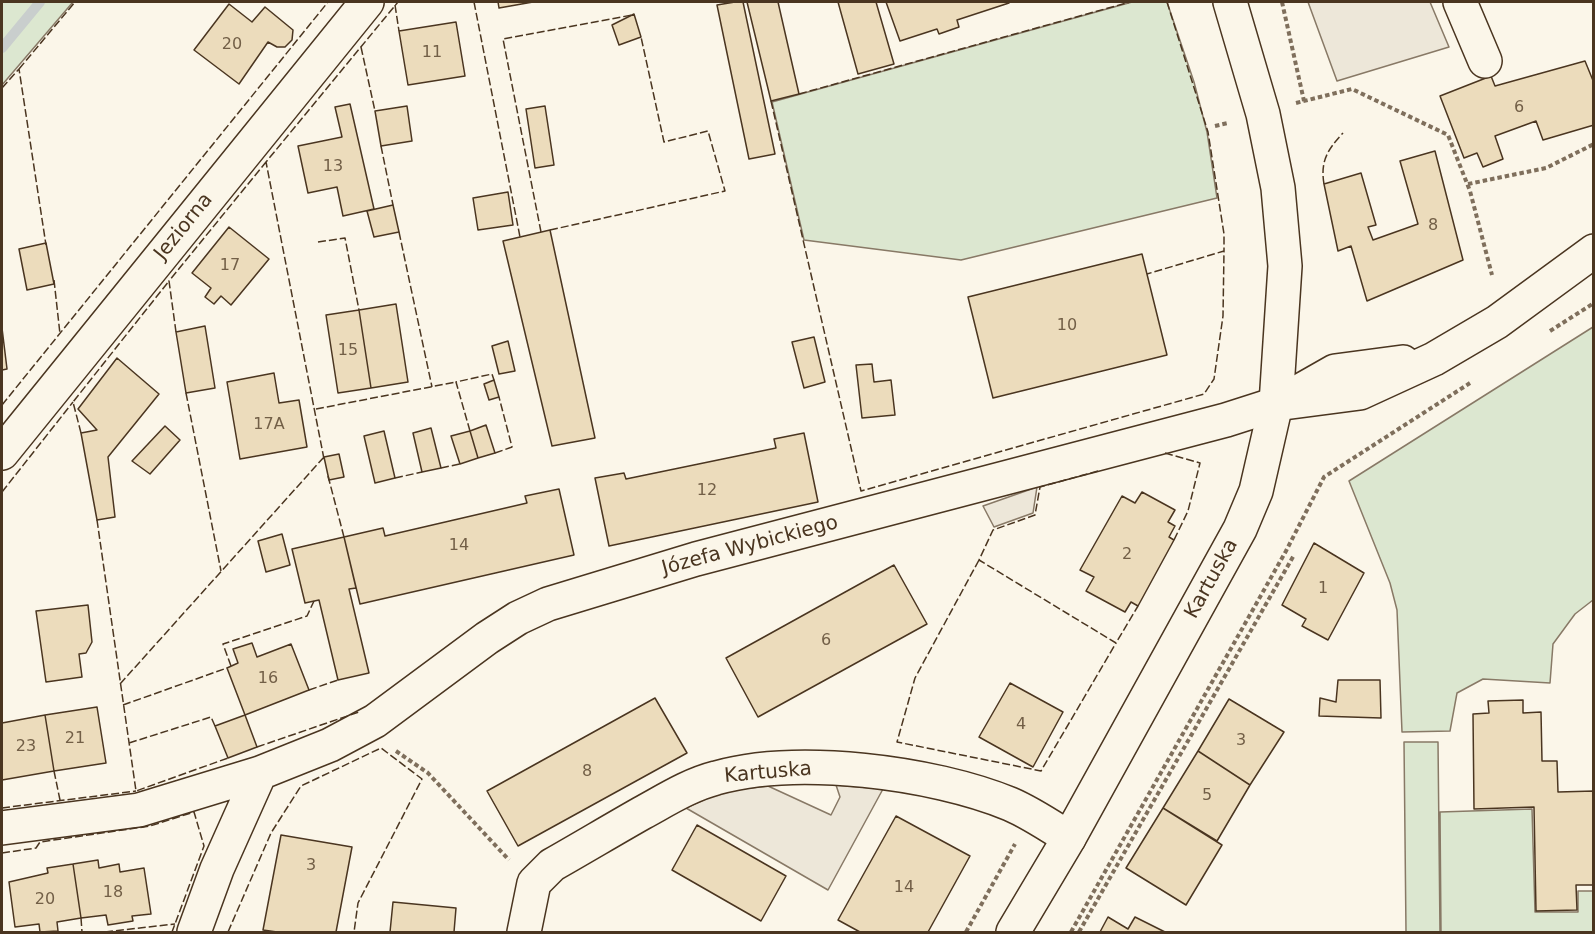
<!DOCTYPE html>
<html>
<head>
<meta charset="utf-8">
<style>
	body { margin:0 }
	#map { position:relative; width:1595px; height:934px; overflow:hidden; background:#fbf6e9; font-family:"DejaVu Sans",sans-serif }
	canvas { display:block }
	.frame { position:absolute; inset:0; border:3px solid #4a3520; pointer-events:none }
</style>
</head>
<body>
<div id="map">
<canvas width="1595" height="934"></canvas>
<div class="frame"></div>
</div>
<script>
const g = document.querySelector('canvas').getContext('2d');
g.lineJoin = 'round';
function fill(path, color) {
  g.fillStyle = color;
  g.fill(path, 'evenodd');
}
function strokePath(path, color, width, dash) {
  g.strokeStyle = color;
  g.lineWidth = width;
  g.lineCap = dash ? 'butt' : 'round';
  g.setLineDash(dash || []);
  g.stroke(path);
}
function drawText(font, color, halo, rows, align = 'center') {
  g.font = font + ' "DejaVu Sans",sans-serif';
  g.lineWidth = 4.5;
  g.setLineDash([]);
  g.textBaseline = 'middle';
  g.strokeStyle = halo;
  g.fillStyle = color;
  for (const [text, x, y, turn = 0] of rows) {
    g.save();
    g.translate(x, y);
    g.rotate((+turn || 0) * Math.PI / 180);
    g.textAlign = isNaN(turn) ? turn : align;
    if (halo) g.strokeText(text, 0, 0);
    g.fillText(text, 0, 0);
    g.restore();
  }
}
const green = new Path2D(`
	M 2,2 L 73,2 L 2,85 Z
	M 1132,2 L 1167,2 L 1194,82 L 1207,132 L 1217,198 L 961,260 L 804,240 L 772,102 Z
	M 1593,327 L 1593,600 L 1575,614 L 1553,644 L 1550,683 L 1483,679 L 1457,693 L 1450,731 L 1402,732 L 1397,610 L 1390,583 L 1349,481 Z
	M 1404,742 L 1438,742 L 1440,932 L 1406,932 Z
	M 1532,809 L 1535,912 L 1578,912 L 1578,891 L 1593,891 L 1593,932 L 1441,932 L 1440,812 Z`);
fill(green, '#dce7d0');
strokePath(green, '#887966', 1.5);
const parking = new Path2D(`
	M 1308,2 L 1430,2 L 1449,47 L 1337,81 Z
	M 1037,487 L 1033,513 L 994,527 L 983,506 Z
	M 836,785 L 883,789 L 828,890 L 686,808 L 723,791 L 768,786 L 831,815 L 840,797 Z`);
fill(parking, '#ede7d9');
strokePath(parking, '#887966', 1.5);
strokePath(new Path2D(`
	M 2,48 L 40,2`), '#c9cecd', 10);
const building = new Path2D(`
	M 498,2 L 533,2 L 499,8 Z
	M 735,2 L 743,2 L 775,154 L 749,159 L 717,5 Z
	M 747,2 L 778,2 L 799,94 L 771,101 Z
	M 838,2 L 876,2 L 894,64 L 858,74 Z
	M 886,2 L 1008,2 L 1009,3 L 957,20 L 959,27 L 939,34 L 937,29 L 900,41 Z
	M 229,4 L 252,22 L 265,7 L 293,30 L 292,40 L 285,47 L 277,47 L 268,42 L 239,84 L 194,50 Z
	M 634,14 L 641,37 L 619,45 L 612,25 Z
	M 456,22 L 465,76 L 408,85 L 399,31 Z
	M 1585,61 L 1594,83 L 1594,125 L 1543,140 L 1536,121 L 1495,136 L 1503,159 L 1483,167 L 1477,153 L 1464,158 L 1440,96 L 1491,76 L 1495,86 Z
	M 350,104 L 374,209 L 343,216 L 337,187 L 308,193 L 298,146 L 342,137 L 335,107 Z
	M 407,106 L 412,141 L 381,146 L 375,111 Z
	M 545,106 L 554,165 L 535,168 L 526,109 Z
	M 1435,151 L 1463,260 L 1367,301 L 1351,246 L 1338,251 L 1324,184 L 1361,173 L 1376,225 L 1368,227 L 1373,240 L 1418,224 L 1400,161 Z
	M 508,192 L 513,225 L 478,230 L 473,198 Z
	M 393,205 L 399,232 L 374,237 L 367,211 Z
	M 229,227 L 269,259 L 231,305 L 221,296 L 214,304 L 205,297 L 211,288 L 192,273 Z
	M 550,230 L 595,438 L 552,446 L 503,241 Z
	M 46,243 L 54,284 L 27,290 L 19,249 Z
	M 1142,254 L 1167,355 L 993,398 L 968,297 Z
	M 396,304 L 408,382 L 371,388 L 359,310 Z
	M 359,310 L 371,388 L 338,393 L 326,315 Z
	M 205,326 L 215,388 L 186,393 L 176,332 Z
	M 2,328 L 7,369 L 2,370 Z
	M 814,337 L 825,382 L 804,388 L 792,342 Z
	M 508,341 L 515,371 L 499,374 L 492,346 Z
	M 117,358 L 159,394 L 108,457 L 115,517 L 97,520 L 81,433 L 97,430 L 78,409 Z
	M 872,364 L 874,382 L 891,380 L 895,415 L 862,418 L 856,365 Z
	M 274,373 L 279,403 L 299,400 L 307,447 L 240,459 L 227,382 Z
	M 494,380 L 499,397 L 489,400 L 484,384 Z
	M 486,425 L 495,453 L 478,458 L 470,431 Z
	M 165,426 L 180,440 L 150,474 L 132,461 Z
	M 431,428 L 441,468 L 422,472 L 413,433 Z
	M 384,431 L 395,478 L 375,483 L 364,436 Z
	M 470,431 L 478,458 L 460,464 L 451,436 Z
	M 804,433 L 818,502 L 609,546 L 595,478 L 624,473 L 626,479 L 776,448 L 774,439 Z
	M 339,454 L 344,477 L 329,480 L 324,457 Z
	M 559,489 L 574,555 L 360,604 L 344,537 L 383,528 L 385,536 L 527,503 L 525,496 Z
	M 1142,492 L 1175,510 L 1168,522 L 1175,526 L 1169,537 L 1174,540 L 1138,606 L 1131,602 L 1125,612 L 1086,591 L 1094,577 L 1080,570 L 1122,496 L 1135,503 Z
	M 282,534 L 290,565 L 266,572 L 258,541 Z
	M 344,537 L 356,588 L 349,589 L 369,673 L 338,680 L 319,600 L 305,603 L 292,549 Z
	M 1314,543 L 1364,573 L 1328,640 L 1302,626 L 1306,619 L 1282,605 Z
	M 894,565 L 927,624 L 758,717 L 726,658 Z
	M 88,605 L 92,642 L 86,653 L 79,654 L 82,677 L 46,682 L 36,611 Z
	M 252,643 L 257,657 L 291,644 L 309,690 L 245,715 L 227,668 L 238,663 L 233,649 Z
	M 1338,680 L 1380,680 L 1381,718 L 1319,716 L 1320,698 L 1336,702 Z
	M 1010,683 L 1063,712 L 1033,767 L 979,737 Z
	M 655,698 L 687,753 L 518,846 L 487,791 Z
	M 1229,699 L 1284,732 L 1250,785 L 1198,751 Z
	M 1523,700 L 1523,713 L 1541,712 L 1542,761 L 1557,761 L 1558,792 L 1594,791 L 1594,885 L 1576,885 L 1577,910 L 1536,911 L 1534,807 L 1474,809 L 1473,714 L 1489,713 L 1488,701 Z
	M 97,707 L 106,763 L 54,771 L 45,715 Z
	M 45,715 L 54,771 L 2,780 L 2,723 Z
	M 245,715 L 257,747 L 228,758 L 215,726 Z
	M 1198,751 L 1250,785 L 1217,841 L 1163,808 Z
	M 1163,808 L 1222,845 L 1186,905 L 1126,868 Z
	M 896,816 L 970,856 L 928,932 L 860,932 L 838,920 Z
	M 697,825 L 786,876 L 761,921 L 672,870 Z
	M 281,835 L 352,847 L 336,932 L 277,932 L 263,930 Z
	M 98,860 L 99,868 L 119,864 L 120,872 L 144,868 L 151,914 L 132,916 L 133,921 L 108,925 L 106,915 L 81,918 L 73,864 Z
	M 73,864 L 81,918 L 57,922 L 58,931 L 40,932 L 39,924 L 15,927 L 9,882 L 48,873 L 47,868 Z
	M 393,902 L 456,908 L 454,932 L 390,932 Z
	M 1108,917 L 1128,929 L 1135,917 L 1165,932 L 1100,932 Z`);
fill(building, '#ecdcbc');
strokePath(building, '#4a3520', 1.5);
const minor = new Path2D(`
	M 1460,2 L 1485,61
	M 1291,396 L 1335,371 L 1403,362
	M 2,453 L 367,2
	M 2,828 L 139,810 L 260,773 L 330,745 L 375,721 L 487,638 L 518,618 L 548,604 L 696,559 L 1226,420 L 1276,404 L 1360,393 L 1434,359 L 1497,322 L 1594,251
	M 194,932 L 217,869 L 260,773
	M 524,932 L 534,883 L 552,865 C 582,848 612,830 642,813 C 666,800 689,785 716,778 C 797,755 932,772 1010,804 C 1031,813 1050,826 1069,838`);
const major = new Path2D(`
	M 1013,932 L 1069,838 L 1240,529 L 1256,491 L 1276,404 L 1285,266 L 1278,188 L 1263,114 L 1230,2`);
strokePath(minor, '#4a3520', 36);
strokePath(major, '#4a3520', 36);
strokePath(new Path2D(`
	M 1282,2 L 1304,101
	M 1296,103 L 1352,89 L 1448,135 L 1470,191 L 1492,275
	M 1215,126 L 1228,123
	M 1468,184 L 1546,168 L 1594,144
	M 1550,331 L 1594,303
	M 396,751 L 428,773 L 509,860
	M 966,932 L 1015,844
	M 1071,932 L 1286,551 L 1324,477 L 1470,383
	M 1079,932 L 1294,555`), '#7f6f5c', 4, [4.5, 3]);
strokePath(minor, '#fbf6e9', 33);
strokePath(major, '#fbf6e9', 33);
strokePath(new Path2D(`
	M 474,2 L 520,237
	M 1167,2 L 1208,132 L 1224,234 L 1224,251
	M 395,5 L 399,31
	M 361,47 L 375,111
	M 19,69 L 75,2
	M 2,88 L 19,69 L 46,245
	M 799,94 L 1130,2
	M 771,101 L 861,491 L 1204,394 L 1214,379 L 1223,316 L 1224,251 L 1147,274
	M 381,146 L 393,205
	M 1324,184 C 1320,161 1328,149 1343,133
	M 550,230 L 725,191 L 708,131 L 664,142 L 641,37
	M 399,232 L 432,387
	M 541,232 L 503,39 L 632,15
	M 318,242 L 345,238 L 359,310
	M 54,280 L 60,334
	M 176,332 L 169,281 L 266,162
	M 186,393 L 221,571
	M 2,405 L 328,2
	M 316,409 L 456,382
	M 470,431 L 456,382 L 492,374 L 494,380
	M 81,433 L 73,402 L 169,281
	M 495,453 L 512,447 L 499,397
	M 1165,453 L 1200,463 L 1188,511 L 1174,540
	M 324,459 L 266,162 L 398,2
	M 441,468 L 460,464
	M 1098,471 L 1040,487 L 1035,515 L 993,530 L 979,560 L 1116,643 L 1138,606
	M 328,476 L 344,537
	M 395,478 L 422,472
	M 2,492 L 73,402
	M 97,520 L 136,791 L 228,758
	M 979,560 L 915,678 L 897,742 L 1041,771 L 1116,643
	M 231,666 L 223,644 L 307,616 L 314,601
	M 120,684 L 324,457
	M 309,690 L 338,680
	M 123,705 L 227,668
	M 129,743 L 211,717 L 215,726
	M 257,747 L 359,712
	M 54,771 L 60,800
	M 2,808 L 136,791
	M 2,853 L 36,848 L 40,842 L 150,826 L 194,812 L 204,846 L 172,932
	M 81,918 L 82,932
	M 105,932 L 175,924
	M 228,932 L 271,833 L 301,786 L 381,748 L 422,779 L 358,903 L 354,932`), '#4a3520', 1.5, [8, 3]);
drawText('16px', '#725f47', null, [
	["20",232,45],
	["11",432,53],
	["6",1519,108],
	["13",333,167],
	["8",1433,226],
	["17",230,266],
	["10",1067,326],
	["15",348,351],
	["17A",269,425],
	["12",707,491],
	["14",459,546],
	["2",1127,555],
	["1",1323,589],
	["6",826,641],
	["16",268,679],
	["4",1021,725],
	["21",75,739],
	["3",1241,741],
	["23",26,747],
	["8",587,772],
	["5",1207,796],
	["3",311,866],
	["14",904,888],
	["18",113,893],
	["20",45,900]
]);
drawText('20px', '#4a3520', '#fbf6e9', [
	["Jeziorna",184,227,-51],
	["Józefa Wybickiego",750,546,-15],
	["Kartuska",1212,579,-61],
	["Kartuska",768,773,-5]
]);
</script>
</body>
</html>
